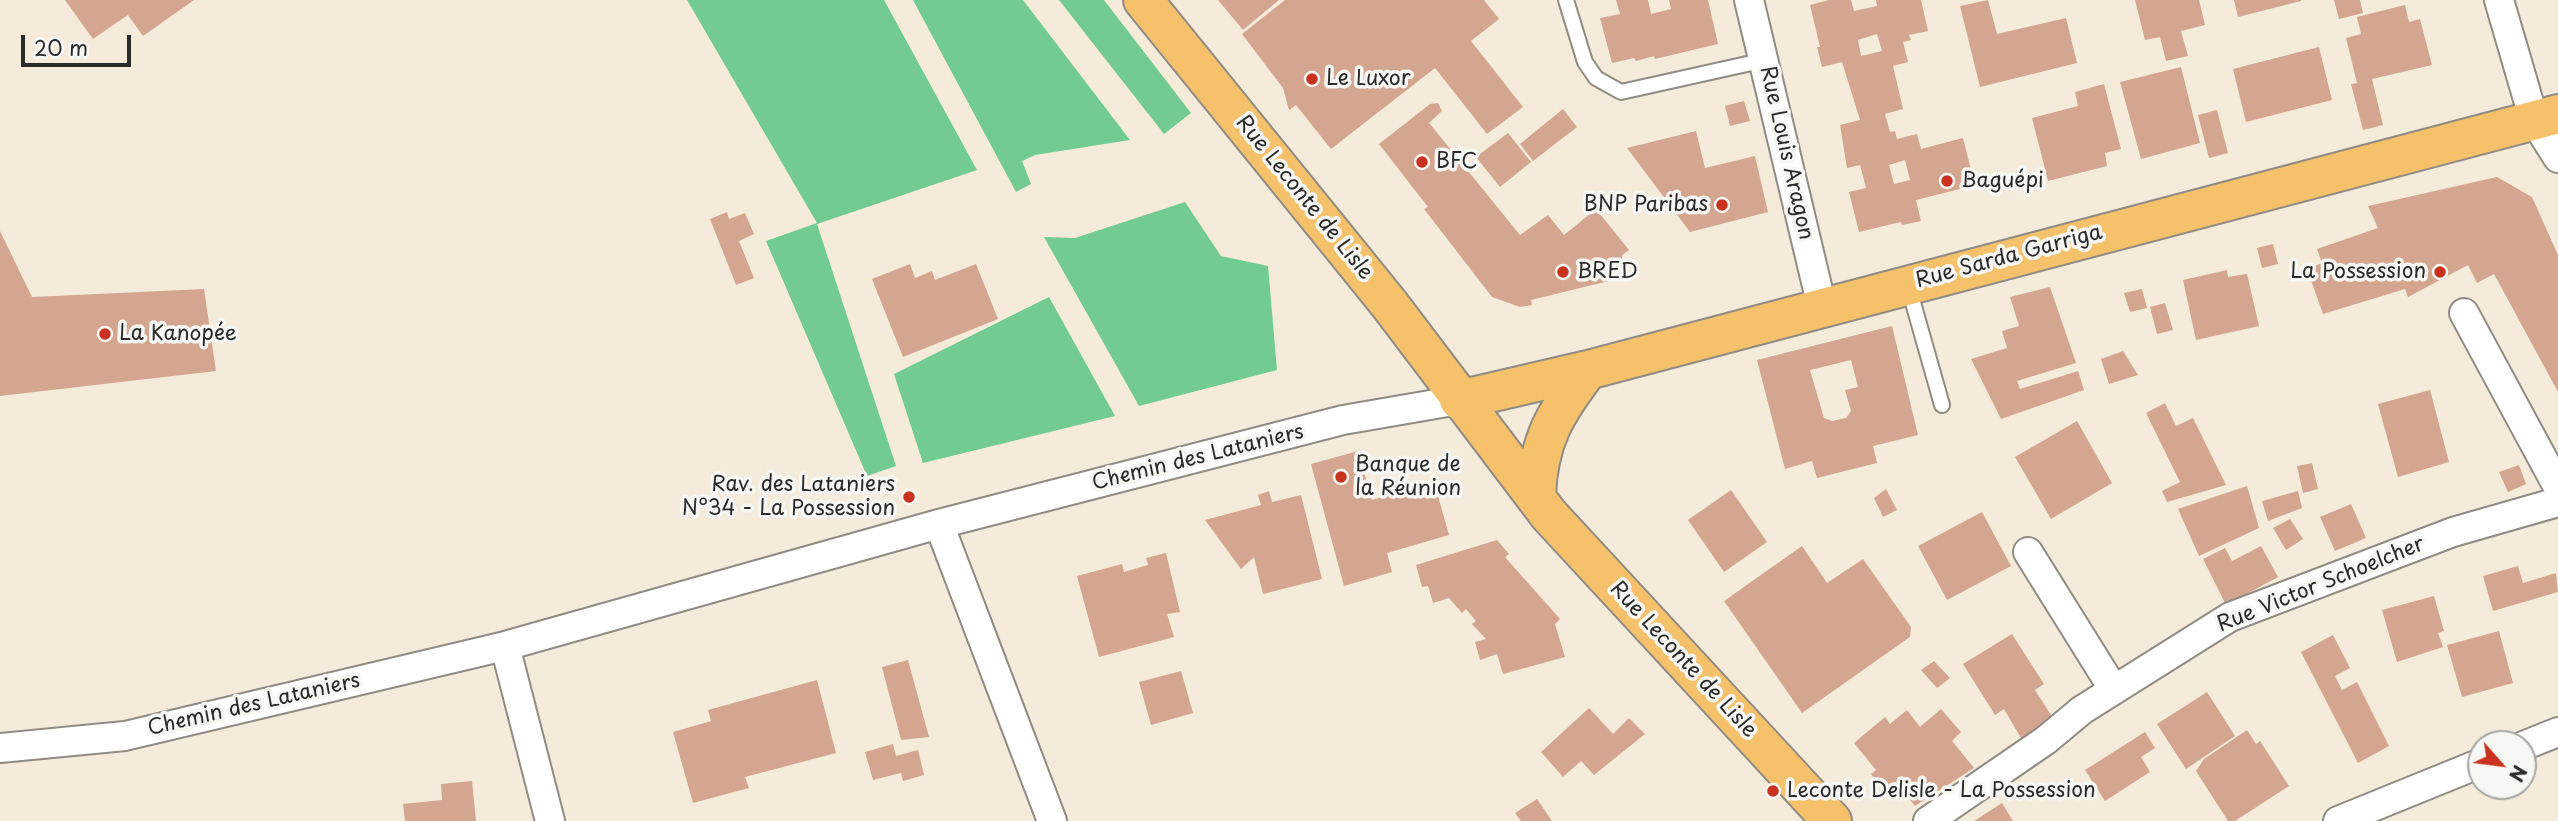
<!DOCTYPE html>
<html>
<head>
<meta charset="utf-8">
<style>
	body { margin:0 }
	#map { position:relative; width:2558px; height:821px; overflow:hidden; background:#f4ebdb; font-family:"Playpen Sans",sans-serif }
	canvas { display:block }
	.north { position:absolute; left:2467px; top:730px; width:70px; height:70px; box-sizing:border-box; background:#f6f6f2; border:2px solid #a5a5a2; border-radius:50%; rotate:118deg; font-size:19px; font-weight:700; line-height:28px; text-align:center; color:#2b2b2b }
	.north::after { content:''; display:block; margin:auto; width:24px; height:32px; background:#c8321e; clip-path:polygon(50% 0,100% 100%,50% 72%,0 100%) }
	.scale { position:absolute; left:21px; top:35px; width:110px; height:32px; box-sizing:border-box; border:4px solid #2b2b2b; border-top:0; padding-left:9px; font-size:21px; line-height:24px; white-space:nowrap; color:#2b2b2b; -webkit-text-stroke:5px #f6f6f2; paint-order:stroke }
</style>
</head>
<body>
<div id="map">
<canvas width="2558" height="821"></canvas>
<div class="north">N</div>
<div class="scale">20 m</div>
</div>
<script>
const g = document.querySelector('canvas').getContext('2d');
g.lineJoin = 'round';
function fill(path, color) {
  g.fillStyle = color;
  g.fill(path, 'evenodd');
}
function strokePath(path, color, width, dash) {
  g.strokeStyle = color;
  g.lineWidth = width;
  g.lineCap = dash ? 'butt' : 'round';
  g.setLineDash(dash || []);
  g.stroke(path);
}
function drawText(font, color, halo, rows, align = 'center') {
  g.font = font + ' "Playpen Sans",sans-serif';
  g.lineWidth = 7;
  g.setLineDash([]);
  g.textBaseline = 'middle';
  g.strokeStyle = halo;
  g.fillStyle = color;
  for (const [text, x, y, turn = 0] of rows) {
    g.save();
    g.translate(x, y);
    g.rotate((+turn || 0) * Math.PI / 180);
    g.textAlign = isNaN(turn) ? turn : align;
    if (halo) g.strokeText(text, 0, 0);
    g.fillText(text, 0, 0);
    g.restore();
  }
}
fill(new Path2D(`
	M 687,0 L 884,0 L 977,170 L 817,224 L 896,466 L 867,476 L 766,241 L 817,223 Z
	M 913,0 L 1023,0 L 1130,140 L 1035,155 L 1022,161 L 1031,184 L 1016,192 Z
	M 1059,0 L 1104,0 L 1191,113 L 1164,134 Z
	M 1185,202 L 1221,256 L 1268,266 L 1277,370 L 1139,406 L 1044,237 L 1075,238 Z
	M 1049,297 L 1115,416 L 923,463 L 894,374 Z`), '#72cb92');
fill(new Path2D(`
	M 65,0 L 194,0 L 143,36 L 128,15 L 93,39 Z
	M 1218,0 L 1279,0 L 1243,30 Z
	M 1285,0 L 1484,0 L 1499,19 L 1471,41 L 1523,107 L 1487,134 L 1435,68 L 1331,149 L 1296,105 L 1289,110 L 1283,88 L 1242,34 Z
	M 1616,0 L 1648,0 L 1651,14 L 1671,9 L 1669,0 L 1708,0 L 1718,44 L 1655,59 L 1654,56 L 1636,61 L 1634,58 L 1612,63 L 1600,18 L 1620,14 Z
	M 1829,0 L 1851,0 L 1854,11 L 1877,6 L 1876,0 L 1921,0 L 1928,31 L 1909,35 L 1911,40 L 1903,42 L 1908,62 L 1893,66 L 1903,109 L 1885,114 L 1890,132 L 1895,131 L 1897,139 L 1917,134 L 1921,149 L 1963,138 L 1974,182 L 1959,186 L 1960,189 L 1916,200 L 1921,221 L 1902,225 L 1901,222 L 1859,232 L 1849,192 L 1866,188 L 1860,165 L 1847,168 L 1840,125 L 1860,120 L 1842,62 L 1822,67 L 1817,47 L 1820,47 L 1810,5 ZM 1877,34 L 1882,51 L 1861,56 L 1858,40 ZM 1905,160 L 1910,180 L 1894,184 L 1889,165 Z
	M 1988,0 L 1997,34 L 2066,18 L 2077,63 L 1980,87 L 1960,6 Z
	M 2135,0 L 2199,0 L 2205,25 L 2181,31 L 2188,56 L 2166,61 L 2160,37 L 2145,40 Z
	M 2234,0 L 2301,0 L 2301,1 L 2238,17 Z
	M 2334,0 L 2360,0 L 2363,13 L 2339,19 Z
	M 2405,5 L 2409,22 L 2420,19 L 2432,65 L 2372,79 L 2383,125 L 2363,130 L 2351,84 L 2357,83 L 2346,38 L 2361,34 L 2357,17 Z
	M 2319,47 L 2332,100 L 2246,122 L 2233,69 Z
	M 2181,67 L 2200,143 L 2141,159 L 2120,82 Z
	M 2104,84 L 2121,149 L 2105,153 L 2107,166 L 2048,181 L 2032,118 L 2078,106 L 2075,92 Z
	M 1744,101 L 1750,121 L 1730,126 L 1725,106 Z
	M 1438,103 L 1442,111 L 1429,123 L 1520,235 L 1548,215 L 1564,235 L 1596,209 L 1629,250 L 1622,255 L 1621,278 L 1531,300 L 1532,305 L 1520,307 L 1492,297 L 1424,209 L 1428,207 L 1379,144 L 1430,104 Z
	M 1563,109 L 1577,127 L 1533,161 L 1520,144 Z
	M 2217,110 L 2228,153 L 2209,158 L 2198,115 Z
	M 1696,131 L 1705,168 L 1755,156 L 1768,212 L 1690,232 L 1627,148 Z
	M 1508,133 L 1531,162 L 1500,187 L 1476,157 Z
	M 2497,177 L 2532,197 L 2558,255 L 2558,392 L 2494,274 L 2477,283 L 2468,265 L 2408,297 L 2405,289 L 2323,314 L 2307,269 L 2322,263 L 2317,249 L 2378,228 L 2368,206 Z
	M 727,212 L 729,219 L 745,213 L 754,234 L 739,241 L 754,278 L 736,285 L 710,219 Z
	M 0,231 L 32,297 L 204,289 L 216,371 L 0,396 Z
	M 2273,244 L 2278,264 L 2262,268 L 2257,248 Z
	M 910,264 L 915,278 L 932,271 L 935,280 L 976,264 L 998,319 L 903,357 L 872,279 Z
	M 2227,270 L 2228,277 L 2247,274 L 2259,326 L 2196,340 L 2183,280 Z
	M 2050,287 L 2076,363 L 2017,381 L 2020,389 L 2078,371 L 2084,390 L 2001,419 L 1971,359 L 2007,348 L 2002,331 L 2019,326 L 2010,297 Z
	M 2142,289 L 2147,308 L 2130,312 L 2124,293 Z
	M 2165,303 L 2173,330 L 2157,334 L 2150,307 Z
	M 1892,326 L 1918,435 L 1873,446 L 1877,463 L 1817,478 L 1812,461 L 1785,469 L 1757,360 ZM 1851,360 L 1858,387 L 1845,390 L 1851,411 L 1846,418 L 1832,421 L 1824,418 L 1810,370 Z
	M 2123,351 L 2138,375 L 2109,384 L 2101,359 Z
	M 2430,390 L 2449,462 L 2398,477 L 2378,404 Z
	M 2165,403 L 2176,426 L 2193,418 L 2226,485 L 2167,502 L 2162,491 L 2180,482 L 2146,413 Z
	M 2077,421 L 2112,483 L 2051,519 L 2015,457 Z
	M 1358,451 L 1372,500 L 1434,482 L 1449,535 L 1387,553 L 1392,572 L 1344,586 L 1311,464 Z
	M 2312,463 L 2318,489 L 2303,493 L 2297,466 Z
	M 2519,465 L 2526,484 L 2508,492 L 2499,472 Z
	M 2247,486 L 2259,528 L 2199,556 L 2178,509 Z
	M 1886,489 L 1897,510 L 1883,517 L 1874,498 Z
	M 1731,490 L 1767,542 L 1724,572 L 1688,520 Z
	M 1269,491 L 1272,502 L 1301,495 L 1322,579 L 1263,594 L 1254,557 L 1241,569 L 1205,520 L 1261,505 L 1258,495 Z
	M 2298,491 L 2302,508 L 2268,521 L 2262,501 Z
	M 2351,504 L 2366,538 L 2335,551 L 2320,517 Z
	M 1982,512 L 2011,566 L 1947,600 L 1918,546 Z
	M 2290,519 L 2303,539 L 2286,550 L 2273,528 Z
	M 1497,540 L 1509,554 L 1505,557 L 1560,619 L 1555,624 L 1565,657 L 1503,674 L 1497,654 L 1480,660 L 1475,642 L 1486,639 L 1472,624 L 1476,621 L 1466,609 L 1462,613 L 1449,598 L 1433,603 L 1428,586 L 1422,587 L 1416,565 Z
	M 1802,546 L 1827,583 L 1863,559 L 1911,627 L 1910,637 L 1802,713 L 1724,601 Z
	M 2261,546 L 2278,577 L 2226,605 L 2203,559 L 2225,548 L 2232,561 Z
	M 1166,553 L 1180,612 L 1167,614 L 1174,637 L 1099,657 L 1077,576 L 1122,564 L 1124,572 L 1148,565 L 1146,558 Z
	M 2518,566 L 2523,583 L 2556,573 L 2558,592 L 2493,611 L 2483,576 Z
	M 2434,596 L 2444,631 L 2438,633 L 2443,647 L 2397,662 L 2382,610 Z
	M 2499,631 L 2513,683 L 2462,697 L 2447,645 Z
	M 2012,634 L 2044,684 L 2035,690 L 2053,718 L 2021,738 L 2004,709 L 1995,715 L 1963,664 Z
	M 2333,635 L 2350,668 L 2335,676 L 2342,690 L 2357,682 L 2389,746 L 2358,763 L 2301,652 Z
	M 908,660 L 929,737 L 901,740 L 882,667 Z
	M 1934,661 L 1950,678 L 1937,688 L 1921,670 Z
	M 1181,671 L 1193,713 L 1151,725 L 1139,682 Z
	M 817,680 L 836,753 L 745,777 L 749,788 L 693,803 L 673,732 L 711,721 L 708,710 Z
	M 2207,692 L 2235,736 L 2186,769 L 2157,724 Z
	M 1589,708 L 1613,734 L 1629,718 L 1645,734 L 1594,775 L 1581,761 L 1563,777 L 1541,752 Z
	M 1941,709 L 1961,732 L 1952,741 L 1974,768 L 1915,806 L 1896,784 L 1887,792 L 1871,774 L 1876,770 L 1854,743 L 1885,717 L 1890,724 L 1907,710 L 1920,727 Z
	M 2247,730 L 2256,744 L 2260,741 L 2289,786 L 2235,821 L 2228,821 L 2196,771 L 2204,759 Z
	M 2145,732 L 2155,748 L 2141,757 L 2150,772 L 2105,801 L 2085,770 Z
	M 893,744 L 896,756 L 918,750 L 924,775 L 903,781 L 901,773 L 873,780 L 865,752 Z
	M 472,781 L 476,821 L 405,821 L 403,804 L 442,800 L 441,784 Z
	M 1537,799 L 1552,821 L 1521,821 L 1515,813 Z
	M 2002,803 L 2013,821 L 1974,821 Z`), '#d4a68f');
const lane = new Path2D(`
	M 1566,0 L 1585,62 L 1596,78 L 1621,92 L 1765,60
	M 1908,285 L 1942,405`);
const street = new Path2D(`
	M 1749,0 L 1822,307
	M 2499,0 L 2534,120 L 2558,158
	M 2464,313 L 2558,487
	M 939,524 L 1052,821
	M 2028,552 L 2114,690
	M 505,646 L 550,821
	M 2523,746 L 2558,732
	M 0,748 L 125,736 L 505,646 L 939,524 L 1343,420 L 1459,400
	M 1928,821 L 2046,740 L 2082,710 L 2230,617 L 2453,532 L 2558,502
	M 2338,821 L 2481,763`);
const primary = new Path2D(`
	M 1143,0 L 1390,305 L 1549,515 L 1832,821
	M 1459,400 L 1588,370 L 2558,114
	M 1536,496 C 1538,441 1555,413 1588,370`);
strokePath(lane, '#908b83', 18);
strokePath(street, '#908b83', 32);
strokePath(primary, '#908b83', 42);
strokePath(lane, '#fff', 14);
strokePath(street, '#fff', 28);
strokePath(primary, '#f6c16b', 38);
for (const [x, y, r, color] of [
	[1312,79,7,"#c8321e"],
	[1422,162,7,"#c8321e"],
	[1947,181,7,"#c8321e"],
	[1722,205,7,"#c8321e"],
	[1563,272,7,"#c8321e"],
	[2440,272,7,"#c8321e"],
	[105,334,7,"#c8321e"],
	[1341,477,7,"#c8321e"],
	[909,497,7,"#c8321e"],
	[1773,791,7,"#c8321e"]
]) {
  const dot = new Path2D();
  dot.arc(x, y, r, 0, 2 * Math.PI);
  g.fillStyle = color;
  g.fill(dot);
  strokePath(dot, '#f6f6f2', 2.5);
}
drawText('21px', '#2b2b2b', '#f6f6f2', [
	["Le Luxor",1326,79],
	["BFC",1436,162],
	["Baguépi",1961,181],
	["BNP Paribas",1708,205,"right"],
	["BRED",1577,272],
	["La Possession",2426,272,"right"],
	["La Kanopée",119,334],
	["Banque de",1355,465],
	["la Réunion",1355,489],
	["Rav. des Lataniers",895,485,"right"],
	["N°34 - La Possession",895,509,"right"],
	["Leconte Delisle - La Possession",1787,791]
], 'left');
drawText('21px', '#2b2b2b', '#f6f6f2', [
	["Rue Louis Aragon",1786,153,77],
	["Rue Leconte de Lisle",1304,198,51],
	["Rue Sarda Garriga",2009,257,-15],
	["Chemin des Lataniers",1198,458,-14],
	["Rue Victor Schoelcher",2321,585,-22],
	["Rue Leconte de Lisle",1683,660,47],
	["Chemin des Lataniers",254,705,-13]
]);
</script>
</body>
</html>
